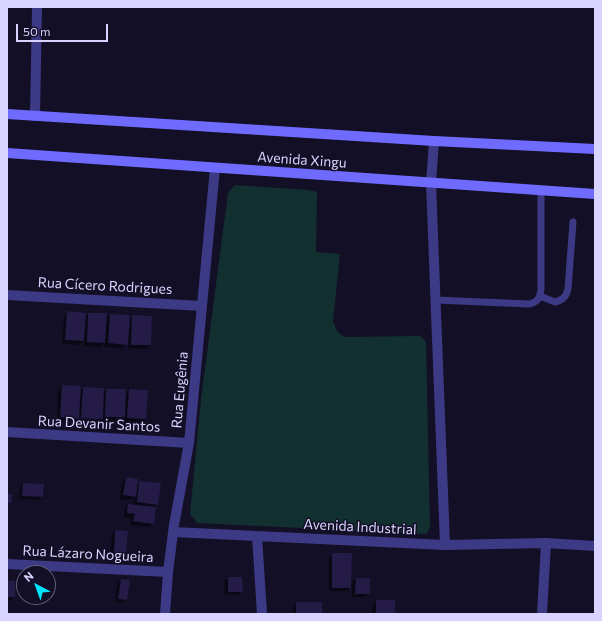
<!DOCTYPE html>
<html>
<head>
<meta charset="utf-8">
<style>
	body { margin:0 }
	#map { position:relative; width:602px; height:621px; overflow:hidden; background:#130f26; font-family:Commissioner,sans-serif }
	canvas { display:block }
	.frame { position:absolute; inset:0; border:8px solid #d9d4ff; pointer-events:none }
	.north { position:absolute; left:16px; top:565px; width:40px; height:40px; box-sizing:border-box; background:#130f26; border:1px solid #625e7d; border-radius:50%; rotate:319deg; font-size:11px; font-weight:700; line-height:16px; text-align:center; color:#d9d4ff }
	.north::after { content:''; display:block; margin:auto; width:14px; height:18px; background:#00e5ff; clip-path:polygon(50% 0,100% 100%,50% 72%,0 100%) }
	.scale { position:absolute; left:16px; top:24px; width:92px; height:18px; box-sizing:border-box; border:2px solid #d9d4ff; border-top:0; padding-left:5px; font-size:12px; line-height:14px; white-space:nowrap; color:#d9d4ff; -webkit-text-stroke:3px #130f26; paint-order:stroke }
</style>
</head>
<body>
<div id="map">
<canvas width="602" height="621"></canvas>
<div class="frame"></div>
<div class="north">N</div>
<div class="scale">50 m</div>
</div>
<script>
const g = document.querySelector('canvas').getContext('2d');
g.lineJoin = 'round';
function fill(path, color) {
  g.fillStyle = color;
  g.fill(path, 'evenodd');
}
function strokePath(path, color, width, dash) {
  g.strokeStyle = color;
  g.lineWidth = width;
  g.lineCap = dash ? 'butt' : 'round';
  g.setLineDash(dash || []);
  g.stroke(path);
}
function drawText(font, color, halo, rows, align = 'center') {
  g.font = font + ' Commissioner,sans-serif';
  g.lineWidth = 3;
  g.setLineDash([]);
  g.textBaseline = 'middle';
  g.strokeStyle = halo;
  g.fillStyle = color;
  for (const [text, x, y, turn = 0] of rows) {
    g.save();
    g.translate(x, y);
    g.rotate((+turn || 0) * Math.PI / 180);
    g.textAlign = isNaN(turn) ? turn : align;
    if (halo) g.strokeText(text, 0, 0);
    g.fillText(text, 0, 0);
    g.restore();
  }
}
fill(new Path2D(`
	M 235,185 L 309,190 L 317,192 L 316,252 L 340,254 L 333,321 L 337,331 L 344,337 L 420,336 L 426,342 L 430,527 L 427,534 L 197,523 L 190,514 L 201,399 L 228,193 Z`), '#12302f');
fill(new Path2D(`
	M 68,312 L 85,317 L 88,314 L 105,320 L 110,315 L 129,319 L 133,316 L 150,345 L 146,349 L 128,348 L 128,343 L 123,348 L 104,347 L 105,342 L 100,347 L 83,346 L 84,340 L 79,345 L 62,343 L 64,316 Z
	M 62,386 L 80,391 L 83,388 L 103,393 L 106,390 L 125,395 L 130,390 L 145,419 L 142,422 L 124,421 L 124,417 L 120,421 L 100,420 L 96,425 L 76,424 L 76,421 L 57,420 L 58,390 ZM 76,417 L 98,418 L 98,420 L 76,419 Z
	M 126,478 L 136,485 L 140,482 L 157,504 L 153,508 L 153,523 L 149,527 L 130,525 L 131,518 L 124,517 L 125,508 L 128,505 L 133,505 L 135,496 L 131,500 L 120,499 L 122,482 Z
	M 24,484 L 42,496 L 39,500 L 19,499 L 20,488 Z
	M 115,531 L 125,553 L 121,557 L 110,556 L 112,535 Z
	M 333,554 L 350,585 L 356,579 L 369,593 L 365,597 L 352,597 L 352,586 L 347,591 L 329,591 L 329,558 Z
	M 228,578 L 242,591 L 238,595 L 225,595 L 224,582 Z
	M 121,580 L 126,599 L 123,603 L 115,602 L 117,584 Z
	M 7,582 L 14,597 L 10,601 L 7,601 Z
	M 376,601 L 394,614 L 372,614 L 372,605 Z
	M 297,603 L 321,614 L 293,614 L 293,607 Z`), '#0007');
fill(new Path2D(`
	M 67,311 L 86,313 L 84,341 L 65,340 Z
	M 88,313 L 107,313 L 105,343 L 87,342 Z
	M 110,314 L 130,315 L 128,345 L 108,343 Z
	M 132,315 L 152,316 L 151,345 L 131,345 Z
	M 62,385 L 81,386 L 79,418 L 60,417 Z
	M 83,387 L 104,388 L 103,419 L 81,418 Z
	M 106,389 L 126,389 L 125,417 L 105,417 Z
	M 129,389 L 148,390 L 146,419 L 127,418 Z
	M 126,477 L 138,479 L 136,497 L 123,495 Z
	M 139,481 L 161,483 L 158,505 L 137,502 Z
	M 23,483 L 44,484 L 43,497 L 22,496 Z
	M 7,494 L 12,494 L 11,503 L 7,503 Z
	M 128,504 L 156,507 L 154,524 L 133,521 L 135,514 L 127,513 Z
	M 115,530 L 128,531 L 126,553 L 114,553 Z
	M 332,553 L 352,553 L 351,588 L 332,588 Z
	M 228,577 L 242,577 L 243,592 L 228,592 Z
	M 356,578 L 370,578 L 370,594 L 355,594 Z
	M 121,579 L 130,580 L 127,600 L 118,599 Z
	M 7,581 L 15,581 L 15,597 L 7,597 Z
	M 376,600 L 395,600 L 395,614 L 376,614 Z
	M 296,602 L 322,602 L 322,614 L 296,614 Z`), '#241b47');
strokePath(new Path2D(`
	M 540,296 L 555,302 C 563,300 566,297 568,289 L 573,222
	M 436,300 L 529,304 C 538,302 540,298 541,289 L 541,190`), '#3d3a85', 7);
strokePath(new Path2D(`
	M 35,116 L 37,7
	M 434,141 L 431,183 L 445,545
	M 7,295 L 202,306
	M 7,432 L 189,443
	M 173,532 L 445,545 L 546,543 L 542,614
	M 257,536 L 262,614
	M 546,543 L 595,546
	M 7,564 L 168,572
	M 165,614 L 168,572 L 174,525 L 189,443 L 215,168`), '#3d3a85', 10);
strokePath(new Path2D(`
	M 7,114 L 434,141 L 595,149
	M 7,153 L 595,194`), '#6f6bff', 10);
drawText('14px', '#d9d4ff', '#130f26', [
	["Avenida Xingu",302,160,4],
	["Rua Cícero Rodrigues",105,286,3],
	["Rua Eugênia",180,390,-85],
	["Rua Devanir Santos",99,424,3],
	["Avenida Industrial",360,527,3],
	["Rua Lázaro Nogueira",88,554,3]
]);
</script>
</body>
</html>
